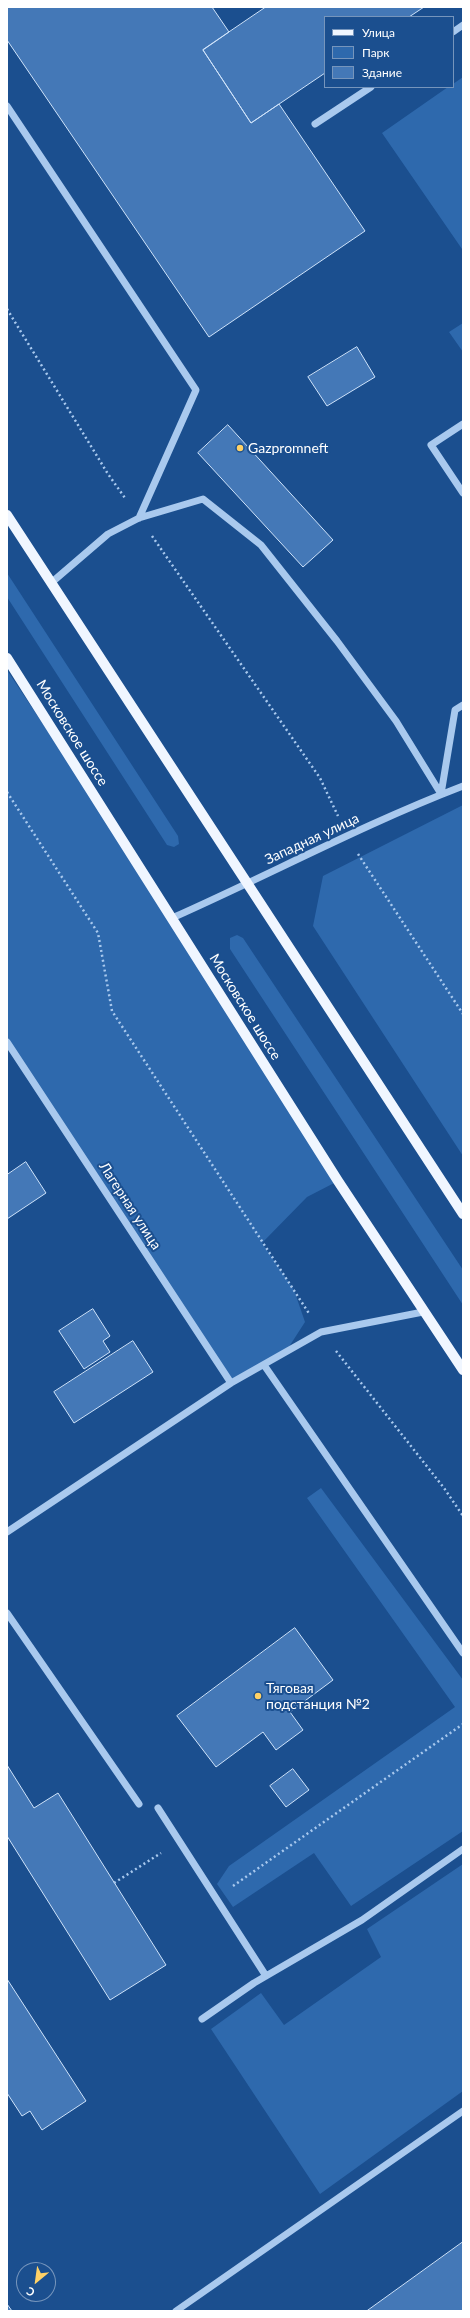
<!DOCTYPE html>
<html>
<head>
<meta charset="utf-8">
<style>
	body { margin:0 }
	#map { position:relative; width:470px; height:2318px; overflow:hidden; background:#1b4f8f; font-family:Lato,sans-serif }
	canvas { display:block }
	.frame { position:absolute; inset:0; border:8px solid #fff; pointer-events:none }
	.legend { position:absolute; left:324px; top:16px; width:130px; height:72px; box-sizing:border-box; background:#1b4f8f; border:1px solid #7695bc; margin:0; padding:5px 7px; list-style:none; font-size:12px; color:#fff }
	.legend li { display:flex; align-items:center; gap:8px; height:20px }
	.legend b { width:20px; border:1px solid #7695bc }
	.north { position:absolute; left:16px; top:2262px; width:40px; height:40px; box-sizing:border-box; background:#1b4f8f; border:1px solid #7695bc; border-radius:50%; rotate:209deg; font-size:11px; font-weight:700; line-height:16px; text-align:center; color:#fff }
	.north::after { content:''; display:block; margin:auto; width:14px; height:18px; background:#ffd166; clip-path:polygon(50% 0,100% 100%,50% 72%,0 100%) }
</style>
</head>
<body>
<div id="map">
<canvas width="470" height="2318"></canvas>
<div class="frame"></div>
<ul class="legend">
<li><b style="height:5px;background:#f0f6ff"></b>Улица</li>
<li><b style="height:11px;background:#2e69ad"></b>Парк</li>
<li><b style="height:11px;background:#4478b7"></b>Здание</li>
</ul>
<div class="north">С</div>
</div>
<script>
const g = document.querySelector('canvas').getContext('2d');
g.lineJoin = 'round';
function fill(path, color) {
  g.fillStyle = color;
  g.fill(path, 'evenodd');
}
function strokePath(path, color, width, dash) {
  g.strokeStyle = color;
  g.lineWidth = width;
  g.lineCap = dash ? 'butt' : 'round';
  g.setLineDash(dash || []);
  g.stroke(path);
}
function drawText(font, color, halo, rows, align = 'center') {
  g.font = font + ' Lato,sans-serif';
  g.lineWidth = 4;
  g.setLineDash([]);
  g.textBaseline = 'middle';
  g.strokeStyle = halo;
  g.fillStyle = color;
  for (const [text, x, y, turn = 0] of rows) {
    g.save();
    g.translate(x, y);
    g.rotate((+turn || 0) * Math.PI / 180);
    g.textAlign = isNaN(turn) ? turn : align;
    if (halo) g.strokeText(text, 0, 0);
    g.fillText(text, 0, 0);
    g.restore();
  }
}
fill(new Path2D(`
	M 463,77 L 463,249 L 462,249 L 382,133 L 448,87 L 453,87 L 453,84 Z
	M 463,323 L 463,352 L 449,332 Z
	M 7,573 L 178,836 L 179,844 L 174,847 L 167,845 L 7,597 Z
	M 7,670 L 172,918 L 338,1181 L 307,1197 L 262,1243 L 294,1290 L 305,1322 L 285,1353 L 231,1383 L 7,1042 Z
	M 463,805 L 463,1156 L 313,926 L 323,876 Z
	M 237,935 L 243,938 L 463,1270 L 463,1305 L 230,949 L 230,938 Z
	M 321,1488 L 463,1680 L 463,1831 L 351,1906 L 314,1853 L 233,1907 L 217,1884 L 229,1866 L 455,1707 L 307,1498 Z
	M 463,1864 L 463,2091 L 320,2194 L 211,2029 L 261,1993 L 284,2025 L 381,1957 L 367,1929 Z`), '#2e69ad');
const building = new Path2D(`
	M 7,7 L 212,7 L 229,32 L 203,50 L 251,123 L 279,104 L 365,231 L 209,337 L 7,40 Z
	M 266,7 L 424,7 L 409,17 L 325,17 L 325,73 L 251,123 L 203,50 Z
	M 357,347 L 375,377 L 327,406 L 308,377 Z
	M 228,425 L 333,540 L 303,567 L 198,453 Z
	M 26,1162 L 46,1193 L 7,1219 L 7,1175 Z
	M 93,1309 L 110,1336 L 103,1341 L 110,1352 L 84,1369 L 59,1331 Z
	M 133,1341 L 153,1372 L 74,1423 L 54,1392 Z
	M 295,1628 L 333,1680 L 290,1712 L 303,1730 L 276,1750 L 263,1732 L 216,1767 L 177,1716 Z
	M 7,1765 L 34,1808 L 58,1793 L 166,1965 L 110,2000 L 7,1836 Z
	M 293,1769 L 309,1790 L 286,1807 L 270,1786 Z
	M 7,1979 L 86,2101 L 42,2130 L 30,2111 L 22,2116 L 7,2093 Z
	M 463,2242 L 463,2311 L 367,2311 Z
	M 7,2304 L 12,2311 L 7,2311 Z`);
fill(building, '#4478b7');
strokePath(building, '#cfe3fa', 1);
strokePath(new Path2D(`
	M 7,309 L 108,474 L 125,498
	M 152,536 L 320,778 L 338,816
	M 7,792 L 98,933 L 112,1011 L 310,1315
	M 358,854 L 463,1014
	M 336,1351 L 444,1488 L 463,1516
	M 114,1883 L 161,1853
	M 233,1886 L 463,1724`), '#a9c9ee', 2.5, [2, 3]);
strokePath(new Path2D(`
	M 453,32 L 463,25
	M 7,106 L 196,390 L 139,518
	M 315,124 L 371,87
	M 463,424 L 431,445 L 463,493
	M 51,583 L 108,534 L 139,518 L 203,499 L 261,545 L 337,641 L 396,721 L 441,794
	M 441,794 L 455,710 L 463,705
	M 172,918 C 269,875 364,824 463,786
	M 7,1042 L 231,1383
	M 264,1365 L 463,1653
	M 7,1532 L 231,1383 L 321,1332 L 423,1312
	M 7,1613 L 139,1804
	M 158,1808 L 266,1976
	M 202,2019 L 254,1983 L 362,1920 L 463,1849
	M 176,2311 L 463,2111`), '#a9c9ee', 7);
strokePath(new Path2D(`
	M 7,515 L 463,1214
	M 7,658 L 338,1181 L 463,1370`), '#f0f6ff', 10);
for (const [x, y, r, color] of [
	[240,448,4,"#ffd166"],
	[258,1696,4,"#ffd166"]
]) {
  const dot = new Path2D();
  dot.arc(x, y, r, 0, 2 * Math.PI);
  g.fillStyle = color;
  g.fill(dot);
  strokePath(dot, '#1b4f8f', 1.5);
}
drawText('14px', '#fff', '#1b4f8f', [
	["Gazpromneft",248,448],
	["Тяговая",266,1688],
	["подстанция №2",266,1704]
], 'left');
drawText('14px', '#fff', '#1b4f8f', [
	["Московское шоссе",72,733,58],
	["Западная улица",312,839,-25],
	["Московское шоссе",245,1007,58],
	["Лагерная улица",130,1206,57]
]);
</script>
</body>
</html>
